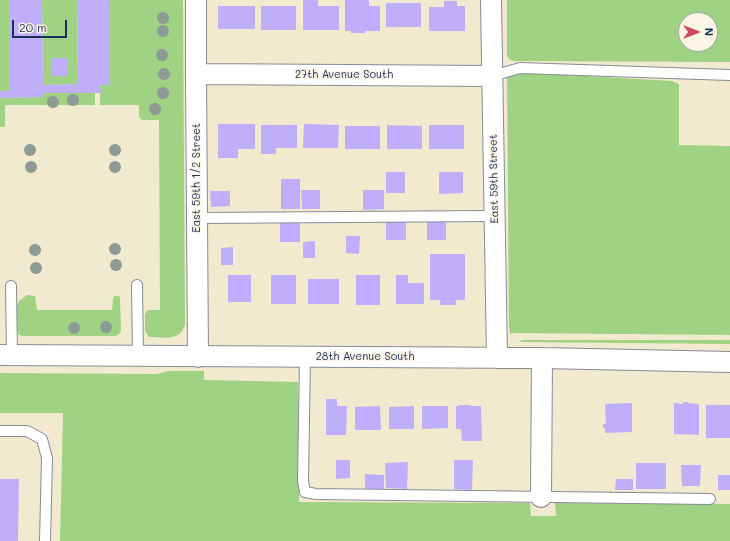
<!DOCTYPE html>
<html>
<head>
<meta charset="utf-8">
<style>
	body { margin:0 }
	#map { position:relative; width:730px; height:541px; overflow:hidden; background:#f2eacf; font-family:Mali,sans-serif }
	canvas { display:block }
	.north { position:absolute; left:678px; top:12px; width:40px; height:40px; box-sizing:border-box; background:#fcf5e5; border:1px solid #a2a6af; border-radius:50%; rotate:90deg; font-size:11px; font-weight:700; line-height:16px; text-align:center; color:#1b2f5e }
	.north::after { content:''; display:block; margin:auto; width:14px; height:18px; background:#d1495b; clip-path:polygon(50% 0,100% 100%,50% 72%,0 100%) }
	.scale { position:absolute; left:12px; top:20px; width:55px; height:18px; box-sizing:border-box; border:2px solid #1b2f5e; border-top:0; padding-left:5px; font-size:12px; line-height:14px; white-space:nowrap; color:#1b2f5e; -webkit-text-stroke:3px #fcf5e5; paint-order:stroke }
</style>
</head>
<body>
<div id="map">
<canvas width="730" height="541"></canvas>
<div class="north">N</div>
<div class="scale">20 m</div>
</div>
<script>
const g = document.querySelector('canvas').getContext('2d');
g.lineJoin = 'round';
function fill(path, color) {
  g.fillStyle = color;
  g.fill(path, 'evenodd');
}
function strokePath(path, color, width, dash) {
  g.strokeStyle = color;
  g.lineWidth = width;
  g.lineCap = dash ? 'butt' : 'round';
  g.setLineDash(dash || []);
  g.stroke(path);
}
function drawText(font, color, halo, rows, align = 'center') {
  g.font = font + ' Mali,sans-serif';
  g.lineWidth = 3;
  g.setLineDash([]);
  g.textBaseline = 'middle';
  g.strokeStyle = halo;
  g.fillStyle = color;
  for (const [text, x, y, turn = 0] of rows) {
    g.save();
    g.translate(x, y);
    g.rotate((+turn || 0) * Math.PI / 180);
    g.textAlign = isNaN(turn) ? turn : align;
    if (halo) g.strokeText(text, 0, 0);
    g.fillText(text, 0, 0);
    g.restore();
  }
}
fill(new Path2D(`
	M 0,0 L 10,0 L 10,91 L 0,91 Z
	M 42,0 L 77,0 L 78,84 L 43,85 Z
	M 109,0 L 183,0 L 185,324 C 181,342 163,337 149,337 L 145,331 L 145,314 L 148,310 L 160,310 L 159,120 L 142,120 L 139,117 L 139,105 L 100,105 L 100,85 L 109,85 Z
	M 507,0 L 730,0 L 730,62 L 514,61 L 510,60 L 507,56 ZM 686,20 L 710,20 L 710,44 L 686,44 Z
	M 515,72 L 672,81 L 679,84 L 679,145 L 730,146 L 730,335 L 513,333 L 510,334 L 509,325 L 507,76 Z
	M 43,93 L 95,93 L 95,105 L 5,105 L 5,127 L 0,127 L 0,98 L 43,97 Z
	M 27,295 L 35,296 L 37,310 L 112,310 L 113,299 L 114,296 L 119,296 L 120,298 L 121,331 L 119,334 L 116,336 L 22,336 L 18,334 L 17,330 L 16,309 L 19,301 Z
	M 521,340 L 730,340 L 730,344 L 520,342 Z
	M 169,371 L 204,371 L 204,380 L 298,382 L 299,502 L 530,503 L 531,516 L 556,516 L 555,503 L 730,504 L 730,541 L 60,541 L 63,413 L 0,413 L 0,373 L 157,374 Z`), '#9fd282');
fill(new Path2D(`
	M 10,0 L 42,0 L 43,85 L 78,84 L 77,0 L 109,0 L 110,85 L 100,85 L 101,93 L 43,93 L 43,97 L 0,98 L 0,91 L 10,91 Z
	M 303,0 L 318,0 L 318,6 L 339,6 L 339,30 L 303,30 Z
	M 345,0 L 369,0 L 369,6 L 380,6 L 380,31 L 365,31 L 365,33 L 351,33 L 351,31 L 345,31 Z
	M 444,1 L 457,1 L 457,6 L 465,6 L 465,31 L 429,31 L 429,7 L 444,7 Z
	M 386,3 L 421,3 L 421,27 L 386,27 Z
	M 218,6 L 255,6 L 255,29 L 218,29 Z
	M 261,6 L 296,6 L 296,30 L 261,30 Z
	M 52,58 L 68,58 L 68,76 L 52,76 Z
	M 218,124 L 255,124 L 255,149 L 238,149 L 238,158 L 218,158 Z
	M 304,124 L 339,125 L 338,148 L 303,148 Z
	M 261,125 L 297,125 L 297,148 L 276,148 L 276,154 L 261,154 Z
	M 387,125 L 422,126 L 422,149 L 387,149 Z
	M 429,125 L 464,125 L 464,149 L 429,149 Z
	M 345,126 L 380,126 L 380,149 L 345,149 Z
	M 386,172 L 405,172 L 405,193 L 386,193 Z
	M 439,172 L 463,172 L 463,193 L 439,194 Z
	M 281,179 L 300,179 L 300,209 L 281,209 Z
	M 301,190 L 320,190 L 320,209 L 302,209 Z
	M 363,190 L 384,190 L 384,209 L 363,210 Z
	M 210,191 L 230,191 L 230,206 L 211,207 Z
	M 280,221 L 300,221 L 300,242 L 280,242 Z
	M 386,222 L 406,222 L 406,240 L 386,240 Z
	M 427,222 L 446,222 L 446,240 L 427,240 Z
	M 346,236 L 360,236 L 359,254 L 346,253 Z
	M 315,241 L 315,258 L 303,258 L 303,242 Z
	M 233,247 L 233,265 L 221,265 L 221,248 Z
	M 430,254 L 465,254 L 465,300 L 456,300 L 456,305 L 440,305 L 440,300 L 430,300 Z
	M 228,275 L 251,275 L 251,302 L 228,302 Z
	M 271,275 L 296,275 L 296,304 L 271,304 Z
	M 356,275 L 380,275 L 380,305 L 356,305 Z
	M 396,275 L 408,275 L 408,283 L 424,283 L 424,304 L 396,304 Z
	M 308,279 L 339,279 L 339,304 L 308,304 Z
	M 326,399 L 337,399 L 337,406 L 347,406 L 346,435 L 326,435 Z
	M 683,402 L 688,402 L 688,403 L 699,404 L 699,435 L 674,434 L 674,403 L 683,404 Z
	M 632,403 L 632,432 L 605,433 L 605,428 L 603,428 L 603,424 L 606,424 L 605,404 Z
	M 458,405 L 471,405 L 471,406 L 481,406 L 482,441 L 462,441 L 461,429 L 456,429 L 456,406 L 458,406 Z
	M 706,405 L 730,405 L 730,438 L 706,438 Z
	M 380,406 L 381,430 L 355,430 L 355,407 Z
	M 414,406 L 414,429 L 389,429 L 389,407 Z
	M 422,406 L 448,406 L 448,428 L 422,429 Z
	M 336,460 L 350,460 L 350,478 L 336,479 Z
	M 454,460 L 473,460 L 472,490 L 454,489 Z
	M 408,462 L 407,489 L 386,488 L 385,463 Z
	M 636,463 L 666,463 L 666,489 L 636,489 Z
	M 681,465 L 701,465 L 700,486 L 682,486 Z
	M 365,474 L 384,475 L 384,489 L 365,489 Z
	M 718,475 L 730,475 L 730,490 L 718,490 Z
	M 0,479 L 19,479 L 18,541 L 0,541 Z
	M 616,479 L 633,479 L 633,490 L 615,490 Z`), '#bfaffa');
const service = new Path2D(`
	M 492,76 L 520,68 L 730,75
	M 197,218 L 494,216
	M 137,285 L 138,356
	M 11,286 L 12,355
	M 305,357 L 303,481 L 305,492 L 316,494 L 710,499
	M 0,431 L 27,431 L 42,439 L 47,458 L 45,541`);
const minor = new Path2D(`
	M 196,0 L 196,74 L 198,357
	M 491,0 L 497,358
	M 196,74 L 492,76
	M 0,355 L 542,358 L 730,362
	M 541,497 L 542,358`);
strokePath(service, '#868c96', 12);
strokePath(minor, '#868c96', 22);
strokePath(service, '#fff', 10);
strokePath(minor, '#fff', 20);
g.fillStyle = '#8e9a96';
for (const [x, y] of [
	[163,18],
	[163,31],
	[162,55],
	[164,74],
	[163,93],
	[73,100],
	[53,102],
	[155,109],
	[30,150],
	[115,150],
	[31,167],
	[115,167],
	[115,249],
	[35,250],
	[116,265],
	[36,268],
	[106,327],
	[74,328]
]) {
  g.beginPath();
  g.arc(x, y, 6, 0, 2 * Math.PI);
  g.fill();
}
drawText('11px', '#1b2f5e', '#fcf5e5', [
	["27th Avenue South",344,75],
	["East 59th 1/2 Street",197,178,-90],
	["East 59th Street",494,179,-91],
	["28th Avenue South",365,357]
]);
</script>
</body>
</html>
